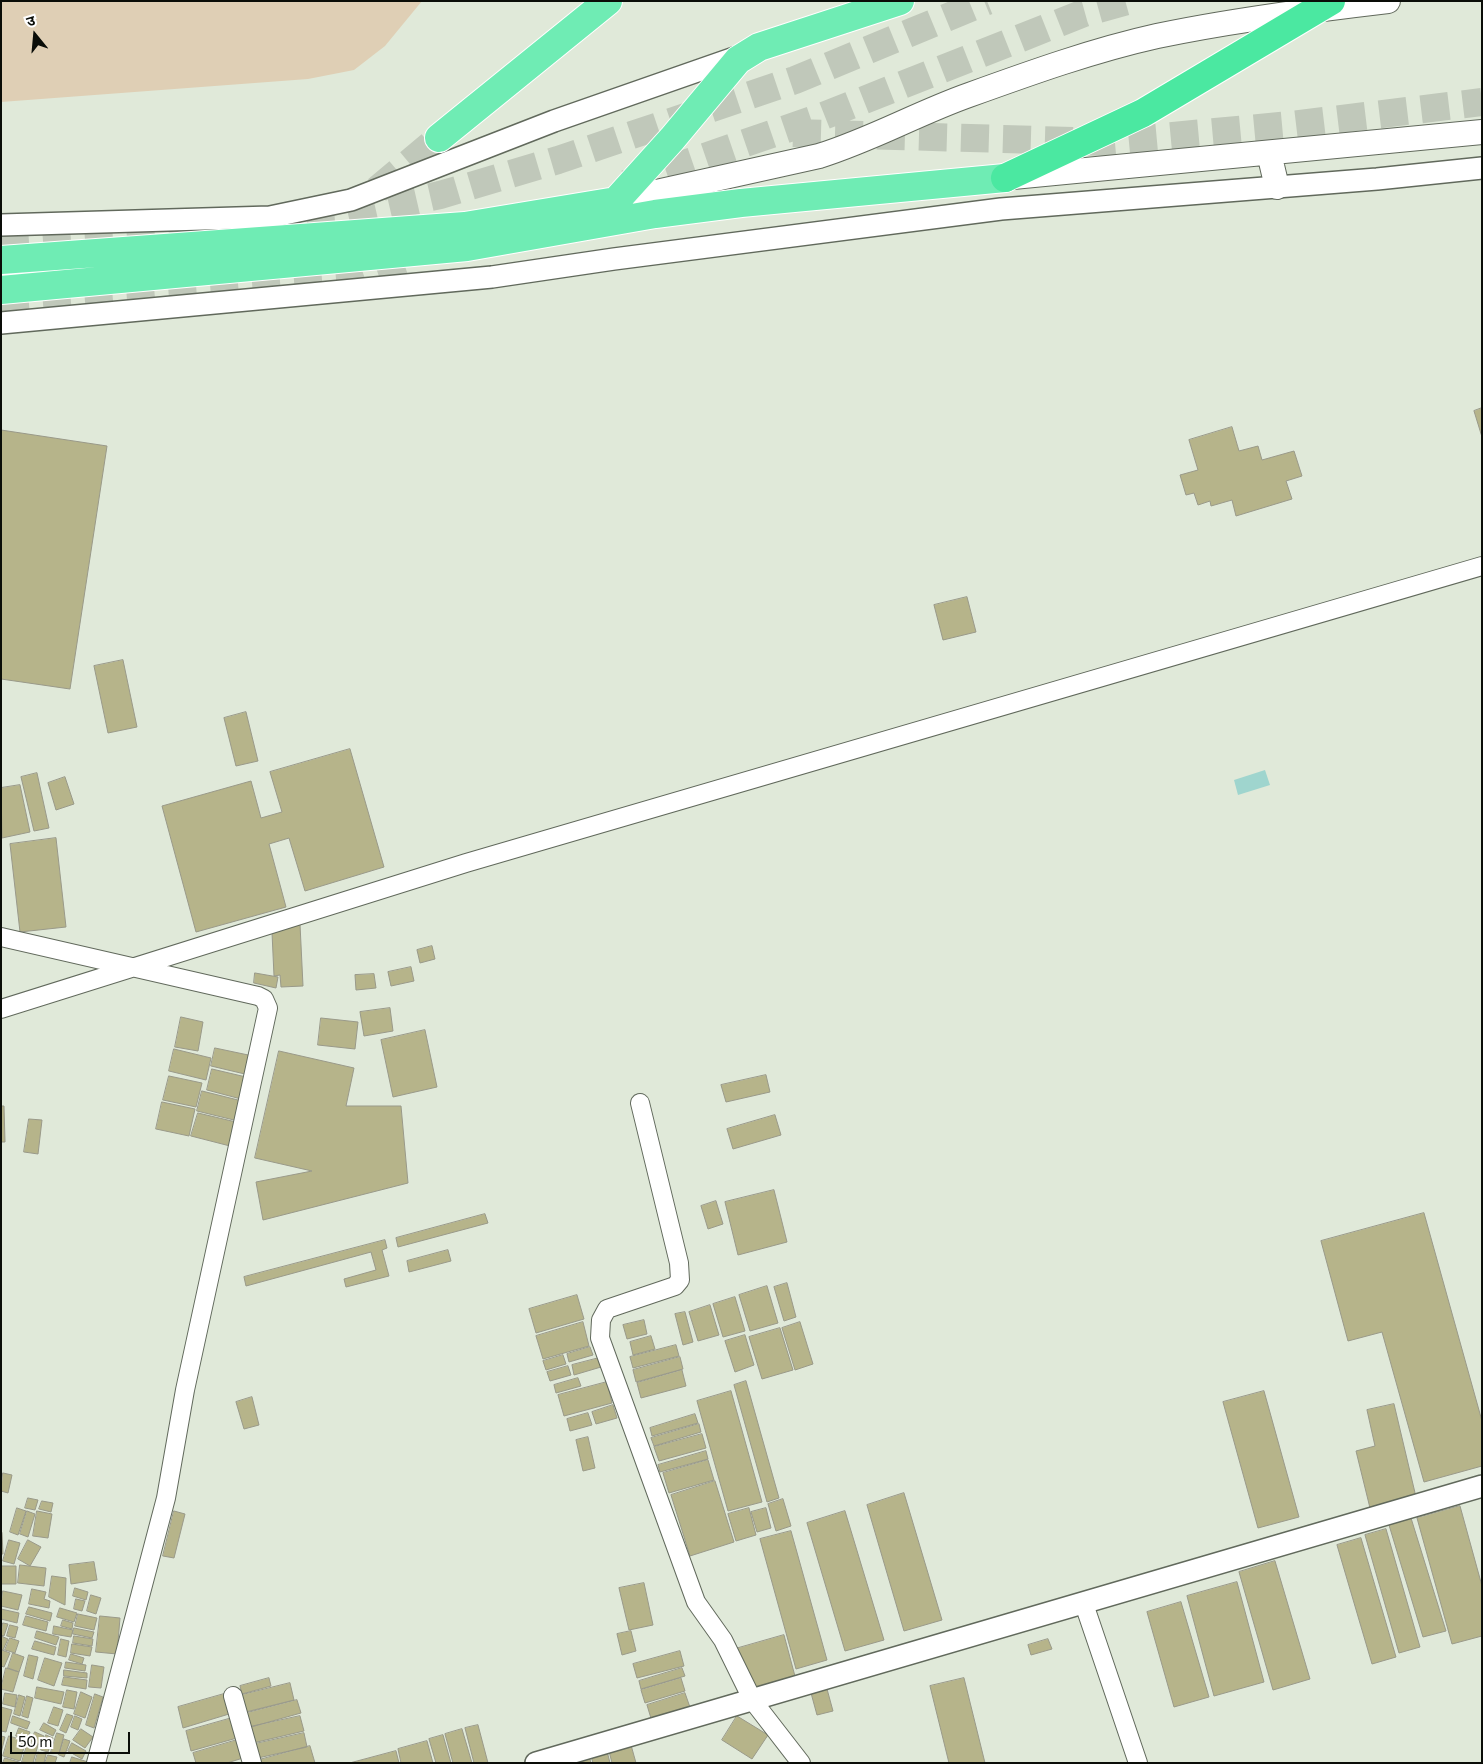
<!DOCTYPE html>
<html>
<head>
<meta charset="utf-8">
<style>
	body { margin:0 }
	#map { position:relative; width:1483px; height:1764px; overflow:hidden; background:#e0e9d9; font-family:Commissioner,"Noto Sans Devanagari",sans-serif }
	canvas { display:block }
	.frame { position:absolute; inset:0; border:2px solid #0a0d08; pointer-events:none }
	.north { position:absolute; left:10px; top:10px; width:50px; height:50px; -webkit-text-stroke:4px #fff; paint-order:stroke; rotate:343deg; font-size:14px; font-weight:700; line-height:20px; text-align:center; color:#0a0d08 }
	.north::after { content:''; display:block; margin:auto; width:18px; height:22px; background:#0a0d08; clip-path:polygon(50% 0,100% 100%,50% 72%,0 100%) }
	.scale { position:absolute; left:10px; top:1732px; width:120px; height:22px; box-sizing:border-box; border:2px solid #0a0d08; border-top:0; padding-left:6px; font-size:15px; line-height:18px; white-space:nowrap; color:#0a0d08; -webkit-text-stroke:4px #fff; paint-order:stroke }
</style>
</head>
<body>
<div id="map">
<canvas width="1483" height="1764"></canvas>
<div class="frame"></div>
<div class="north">उ</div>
<div class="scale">50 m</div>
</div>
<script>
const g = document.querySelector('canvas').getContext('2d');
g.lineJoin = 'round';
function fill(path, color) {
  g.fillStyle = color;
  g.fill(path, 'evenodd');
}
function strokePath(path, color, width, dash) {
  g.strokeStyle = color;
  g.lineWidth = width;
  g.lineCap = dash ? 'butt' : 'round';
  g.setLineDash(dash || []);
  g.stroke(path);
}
fill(new Path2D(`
	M 1,1 L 422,1 L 385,46 L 354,70 L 308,79 L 1,102 Z`), '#dfcfb5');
fill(new Path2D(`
	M 1265,770 L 1270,785 L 1238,795 L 1234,780 Z`), '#9fd5ce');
const building = new Path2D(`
	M 1482,408 L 1482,437 L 1474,411 Z
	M 1232,427 L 1239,451 L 1258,446 L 1262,460 L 1294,451 L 1302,476 L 1286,481 L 1292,499 L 1236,516 L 1232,500 L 1211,506 L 1210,501 L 1198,505 L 1194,493 L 1186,495 L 1180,475 L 1198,470 L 1189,440 Z
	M 1,430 L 107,446 L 70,689 L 1,679 Z
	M 967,597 L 976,632 L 943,640 L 934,605 Z
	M 123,660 L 137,727 L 108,733 L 94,666 Z
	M 246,712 L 258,761 L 236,766 L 224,718 Z
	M 350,749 L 384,867 L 305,891 L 289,838 L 269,844 L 286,907 L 196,932 L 162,806 L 251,781 L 261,818 L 282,812 L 270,772 Z
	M 37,773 L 49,828 L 34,831 L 21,777 Z
	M 65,777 L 74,804 L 56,810 L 48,783 Z
	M 20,785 L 30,832 L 2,838 L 1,788 Z
	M 56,838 L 66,927 L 20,932 L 10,844 Z
	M 300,924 L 303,986 L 281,987 L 280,975 L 274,976 L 272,932 Z
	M 432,946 L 435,959 L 420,963 L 417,950 Z
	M 411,967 L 414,981 L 391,986 L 388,972 Z
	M 255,973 L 278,977 L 276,988 L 254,983 Z
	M 374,974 L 376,988 L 356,990 L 355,975 Z
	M 390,1008 L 393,1031 L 364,1036 L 360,1012 Z
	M 181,1017 L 203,1022 L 198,1051 L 175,1047 Z
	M 321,1018 L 358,1022 L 355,1049 L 318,1045 Z
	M 425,1030 L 437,1087 L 393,1097 L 381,1040 Z
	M 215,1048 L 253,1056 L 249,1075 L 211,1066 Z
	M 174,1049 L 211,1058 L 206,1080 L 169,1071 Z
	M 279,1051 L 354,1068 L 346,1106 L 401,1106 L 408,1183 L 263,1220 L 256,1182 L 312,1171 L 255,1158 Z
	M 212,1069 L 246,1077 L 241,1099 L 207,1090 Z
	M 766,1075 L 770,1092 L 726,1102 L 721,1085 Z
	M 169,1076 L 202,1083 L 196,1107 L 163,1100 Z
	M 202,1091 L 242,1101 L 238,1121 L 197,1111 Z
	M 162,1102 L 195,1109 L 189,1136 L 156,1129 Z
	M 1,1106 L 4,1106 L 5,1142 L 1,1142 Z
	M 198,1113 L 236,1122 L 230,1146 L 191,1136 Z
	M 775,1115 L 781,1135 L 733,1149 L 727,1129 Z
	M 29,1119 L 42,1120 L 38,1154 L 24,1152 Z
	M 774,1190 L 787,1242 L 738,1255 L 725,1202 Z
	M 716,1201 L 723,1224 L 708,1229 L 701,1206 Z
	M 1424,1213 L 1482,1421 L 1482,1466 L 1424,1482 L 1382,1332 L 1348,1341 L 1321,1241 Z
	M 485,1214 L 488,1223 L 398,1247 L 396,1238 Z
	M 385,1240 L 387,1248 L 382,1250 L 389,1276 L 346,1287 L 344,1279 L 376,1270 L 371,1252 L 246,1286 L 244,1277 Z
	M 448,1250 L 451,1261 L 409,1272 L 407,1261 Z
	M 787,1283 L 796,1317 L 784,1321 L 774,1287 Z
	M 767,1286 L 778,1323 L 750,1331 L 739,1295 Z
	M 577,1295 L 584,1319 L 536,1333 L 529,1309 Z
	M 735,1297 L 745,1331 L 723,1337 L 713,1304 Z
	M 710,1305 L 719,1335 L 698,1341 L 689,1312 Z
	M 685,1312 L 693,1342 L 683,1345 L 675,1314 Z
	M 644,1320 L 647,1334 L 627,1339 L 623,1325 Z
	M 583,1322 L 589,1346 L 543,1359 L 536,1336 Z
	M 800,1322 L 813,1364 L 795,1370 L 782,1328 Z
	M 780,1328 L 793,1370 L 762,1379 L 749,1337 Z
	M 745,1335 L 754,1365 L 735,1372 L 725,1341 Z
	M 651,1336 L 655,1349 L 633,1355 L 630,1342 Z
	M 676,1345 L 679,1356 L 633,1368 L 630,1357 Z
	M 590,1347 L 593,1355 L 569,1362 L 567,1354 Z
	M 563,1355 L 566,1364 L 546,1370 L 543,1361 Z
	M 680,1357 L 683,1369 L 636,1382 L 633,1370 Z
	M 599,1358 L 601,1367 L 574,1375 L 572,1365 Z
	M 568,1366 L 571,1375 L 550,1381 L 547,1372 Z
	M 682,1370 L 686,1386 L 641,1398 L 637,1383 Z
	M 578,1378 L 581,1386 L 556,1393 L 554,1385 Z
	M 746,1381 L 779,1498 L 767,1502 L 734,1385 Z
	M 607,1382 L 612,1403 L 564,1416 L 558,1395 Z
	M 731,1391 L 762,1502 L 728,1511 L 697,1401 Z
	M 1264,1391 L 1299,1517 L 1258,1528 L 1223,1402 Z
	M 252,1397 L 259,1425 L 244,1429 L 236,1402 Z
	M 1394,1404 L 1416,1497 L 1370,1508 L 1356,1451 L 1375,1446 L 1367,1410 Z
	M 613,1405 L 617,1418 L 596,1424 L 592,1412 Z
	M 588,1413 L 592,1425 L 570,1431 L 567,1419 Z
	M 695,1414 L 698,1423 L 652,1436 L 650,1428 Z
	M 699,1424 L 701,1432 L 654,1446 L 651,1438 Z
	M 702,1434 L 706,1448 L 659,1461 L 654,1447 Z
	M 588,1437 L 595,1468 L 583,1471 L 576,1440 Z
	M 706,1451 L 708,1459 L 660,1472 L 658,1465 Z
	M 708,1460 L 714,1480 L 669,1493 L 663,1473 Z
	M 3,1473 L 12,1475 L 8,1493 L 1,1491 Z
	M 715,1481 L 734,1542 L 690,1556 L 671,1495 Z
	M 904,1493 L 942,1620 L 904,1631 L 867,1505 Z
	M 28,1498 L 38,1500 L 35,1510 L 25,1508 Z
	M 783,1499 L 791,1526 L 776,1531 L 768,1504 Z
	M 42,1501 L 53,1503 L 51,1512 L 39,1509 Z
	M 1460,1506 L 1482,1586 L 1482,1636 L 1452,1644 L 1417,1518 Z
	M 17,1508 L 26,1511 L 18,1535 L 10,1532 Z
	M 749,1508 L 756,1535 L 736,1541 L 728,1514 Z
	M 766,1508 L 771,1528 L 757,1532 L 751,1512 Z
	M 27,1511 L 35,1514 L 28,1537 L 20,1534 Z
	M 37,1511 L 52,1514 L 48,1538 L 33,1536 Z
	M 174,1511 L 185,1514 L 174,1558 L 163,1556 Z
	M 845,1511 L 884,1640 L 845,1651 L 807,1523 Z
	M 1411,1518 L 1446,1631 L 1423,1637 L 1389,1525 Z
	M 1386,1529 L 1420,1647 L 1399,1653 L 1365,1535 Z
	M 791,1531 L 827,1660 L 796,1669 L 760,1539 Z
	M 2,1533 L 3,1554 L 1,1554 L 1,1534 Z
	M 1361,1538 L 1396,1657 L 1372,1664 L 1337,1545 Z
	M 9,1540 L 20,1543 L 14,1564 L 3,1561 Z
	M 28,1540 L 41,1547 L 30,1566 L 18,1559 Z
	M 1275,1561 L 1310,1679 L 1273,1690 L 1239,1572 Z
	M 94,1562 L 97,1580 L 71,1584 L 69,1565 Z
	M 20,1565 L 46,1568 L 44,1586 L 18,1583 Z
	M 1,1566 L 16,1566 L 16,1584 L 1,1584 Z
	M 52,1576 L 66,1578 L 65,1605 L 49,1597 Z
	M 1237,1582 L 1264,1682 L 1214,1696 L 1187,1596 Z
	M 644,1583 L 653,1625 L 629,1630 L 619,1588 Z
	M 75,1588 L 88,1592 L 86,1600 L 73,1596 Z
	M 32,1589 L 46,1592 L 44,1599 L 50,1601 L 49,1608 L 29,1604 Z
	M 3,1591 L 22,1595 L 18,1610 L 1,1606 Z
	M 91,1595 L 101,1598 L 96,1614 L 87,1611 Z
	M 76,1599 L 85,1601 L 82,1611 L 74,1609 Z
	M 1181,1602 L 1209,1697 L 1174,1707 L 1147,1612 Z
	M 29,1607 L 52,1613 L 50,1621 L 26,1614 Z
	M 60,1608 L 77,1613 L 74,1622 L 57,1617 Z
	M 1,1609 L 19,1613 L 17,1623 L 1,1619 Z
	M 78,1614 L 97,1618 L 94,1630 L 75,1626 Z
	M 26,1616 L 48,1622 L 46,1631 L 23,1625 Z
	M 100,1616 L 120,1618 L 117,1654 L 96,1652 Z
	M 63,1620 L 73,1623 L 72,1629 L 61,1626 Z
	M 3,1623 L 8,1624 L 4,1636 L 1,1635 Z
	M 10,1625 L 18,1627 L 15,1638 L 7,1636 Z
	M 54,1626 L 73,1630 L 71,1637 L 53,1634 Z
	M 74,1628 L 94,1632 L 92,1638 L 73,1634 Z
	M 37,1631 L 59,1637 L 56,1645 L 35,1638 Z
	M 631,1631 L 636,1651 L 622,1655 L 617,1634 Z
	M 784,1635 L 796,1680 L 750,1691 L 735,1649 Z
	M 1,1636 L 8,1639 L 3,1650 L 1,1650 Z
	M 74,1636 L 93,1639 L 92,1646 L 73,1643 Z
	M 10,1638 L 19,1641 L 15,1653 L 5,1650 Z
	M 61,1639 L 69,1641 L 66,1657 L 58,1655 Z
	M 1048,1639 L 1052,1649 L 1031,1655 L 1028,1645 Z
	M 35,1641 L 56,1647 L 54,1655 L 32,1649 Z
	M 72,1644 L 92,1647 L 90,1656 L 71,1653 Z
	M 2,1650 L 10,1653 L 4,1667 L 1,1666 Z
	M 680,1651 L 684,1666 L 637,1678 L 633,1664 Z
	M 13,1653 L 24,1657 L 19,1672 L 8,1668 Z
	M 71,1654 L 84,1658 L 82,1664 L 69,1660 Z
	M 29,1655 L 38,1657 L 33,1679 L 24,1676 Z
	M 45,1658 L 62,1663 L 54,1686 L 38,1680 Z
	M 66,1662 L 86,1665 L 85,1671 L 65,1668 Z
	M 92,1665 L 104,1667 L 101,1688 L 89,1687 Z
	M 6,1668 L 19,1672 L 13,1692 L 1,1689 Z
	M 682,1668 L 685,1676 L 641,1689 L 639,1681 Z
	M 64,1670 L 87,1673 L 87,1678 L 64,1676 Z
	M 64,1677 L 87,1680 L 86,1689 L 62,1685 Z
	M 269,1678 L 271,1686 L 242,1694 L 240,1686 Z
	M 681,1678 L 685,1691 L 645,1703 L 641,1690 Z
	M 964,1678 L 985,1763 L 949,1763 L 930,1686 Z
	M 290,1683 L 294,1700 L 246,1712 L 242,1695 Z
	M 37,1687 L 64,1692 L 61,1704 L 35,1698 Z
	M 827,1689 L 833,1711 L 817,1715 L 811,1693 Z
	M 67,1690 L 77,1692 L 74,1709 L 63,1707 Z
	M 81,1692 L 92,1697 L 85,1718 L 74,1714 Z
	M 5,1693 L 17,1695 L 15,1707 L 3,1704 Z
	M 685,1693 L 692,1713 L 653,1725 L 647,1705 Z
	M 95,1694 L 103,1697 L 94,1728 L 86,1725 Z
	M 224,1694 L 229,1714 L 183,1728 L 178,1707 Z
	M 19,1695 L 25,1697 L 20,1716 L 14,1714 Z
	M 27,1696 L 33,1698 L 28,1718 L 22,1716 Z
	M 297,1700 L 301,1713 L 251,1727 L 247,1713 Z
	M 1,1707 L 12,1710 L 6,1732 L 1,1731 Z
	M 54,1707 L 63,1710 L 58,1726 L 48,1723 Z
	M 67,1714 L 73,1716 L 66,1733 L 60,1730 Z
	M 13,1716 L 30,1722 L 27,1729 L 11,1723 Z
	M 75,1716 L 82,1719 L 78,1730 L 71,1727 Z
	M 300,1716 L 304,1731 L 253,1743 L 250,1727 Z
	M 737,1716 L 768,1735 L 752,1759 L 722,1740 Z
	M 232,1718 L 237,1738 L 191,1751 L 186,1731 Z
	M 44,1723 L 56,1730 L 53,1736 L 40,1730 Z
	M 478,1725 L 488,1763 L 474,1763 L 465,1728 Z
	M 19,1728 L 30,1732 L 27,1740 L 16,1736 Z
	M 81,1729 L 93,1737 L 85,1748 L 73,1740 Z
	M 462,1729 L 472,1763 L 453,1763 L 445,1734 Z
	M 35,1732 L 44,1736 L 40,1745 L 31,1741 Z
	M 57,1733 L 64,1735 L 59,1754 L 51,1752 Z
	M 304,1733 L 307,1747 L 258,1758 L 255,1744 Z
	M 46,1735 L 53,1738 L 48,1752 L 41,1750 Z
	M 443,1735 L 451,1763 L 436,1763 L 429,1739 Z
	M 1,1736 L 5,1737 L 1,1753 Z
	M 9,1736 L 26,1741 L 20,1761 L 3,1756 Z
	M 64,1739 L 70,1741 L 64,1757 L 59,1755 Z
	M 237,1740 L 243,1758 L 227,1763 L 196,1763 L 193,1753 Z
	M 427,1741 L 433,1763 L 401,1763 L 398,1749 Z
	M 28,1742 L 38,1745 L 33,1763 L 22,1762 Z
	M 72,1743 L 86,1751 L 82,1759 L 68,1751 Z
	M 631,1745 L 636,1763 L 612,1763 L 609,1751 Z
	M 310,1746 L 315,1763 L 259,1763 L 259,1760 Z
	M 396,1751 L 399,1763 L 350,1763 Z
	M 607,1751 L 610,1763 L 593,1763 L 591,1756 Z
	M 38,1752 L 46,1754 L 44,1763 L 35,1763 Z
	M 48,1755 L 57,1757 L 55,1763 L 45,1763 Z
	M 589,1756 L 591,1763 L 572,1763 Z
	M 72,1757 L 88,1762 L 88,1763 L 70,1763 Z
	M 5,1758 L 19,1762 L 19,1763 L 3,1763 Z`);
fill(building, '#b6b48a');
strokePath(building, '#999989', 1);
strokePath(new Path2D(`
	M 793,133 L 1107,142 L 1290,125 L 1482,102
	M 626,184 L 821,117 L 1084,13 L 1127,1
	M 377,190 L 439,138
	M 265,224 L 340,218 L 440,195 L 558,160 L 795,80 L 987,1
	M 1,243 L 215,228
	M 1,305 L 351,278 L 413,257`), '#c0c8ba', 28, [28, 14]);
const minor = new Path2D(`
	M 1,937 L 258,996 L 264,999 L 268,1008 L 185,1390 L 166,1498 L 96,1763
	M 1,1009 L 466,863 L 1482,566
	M 640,1103 L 679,1263 L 680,1280 L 675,1286 L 607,1309 L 601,1320 L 600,1338 L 696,1602 L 723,1640 L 753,1701 L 801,1763
	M 1084,1604 L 1138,1763
	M 233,1696 L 252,1763`);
const tertiary = new Path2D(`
	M 1,225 L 270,217 L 351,200 L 554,121 L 743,55
	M 1,323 L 492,277 L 614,259 L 1001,209 L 1377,179 L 1482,168
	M 536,1763 L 1482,1486`);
const secondary = new Path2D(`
	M 1269,153 L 1277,187
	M 1013,177 L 1482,132
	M 616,201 L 819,156 C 871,140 918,113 969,95 C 1030,73 1094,50 1157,36 C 1233,20 1311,10 1388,1`);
const trunk = new Path2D(`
	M 439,138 L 608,1
	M 1,260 L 465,226 L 616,201 L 672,139 L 738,60 L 759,47 L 900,1
	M 1,290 L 467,247 L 655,214 L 741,203 L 1005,178`);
const motorway = new Path2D(`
	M 1005,178 L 1143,113 L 1331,1`);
strokePath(minor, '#61695c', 20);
strokePath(tertiary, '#61695c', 24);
strokePath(secondary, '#61695c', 26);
strokePath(trunk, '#fff', 30);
strokePath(motorway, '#fff', 30);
strokePath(minor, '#fff', 18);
strokePath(tertiary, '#fff', 21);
strokePath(secondary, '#fff', 24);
strokePath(trunk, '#6fecb4', 28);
strokePath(motorway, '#4be8a1', 28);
</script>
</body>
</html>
